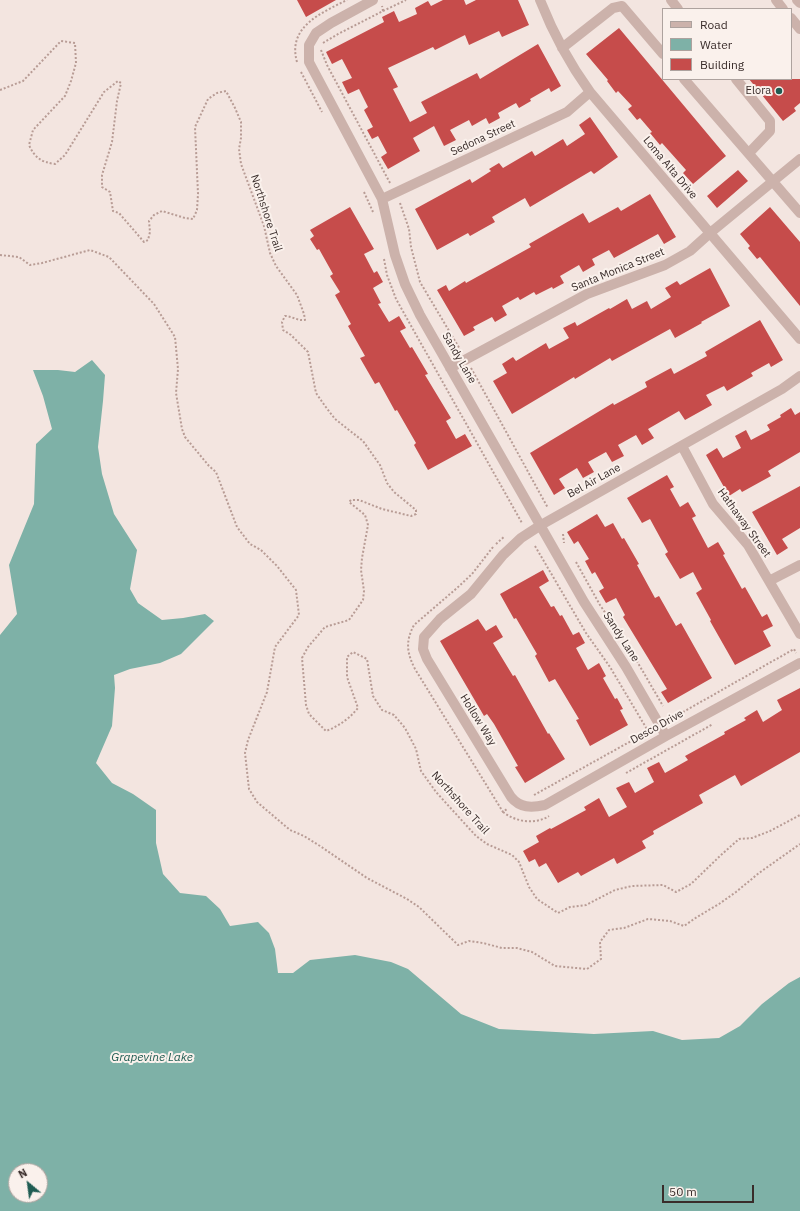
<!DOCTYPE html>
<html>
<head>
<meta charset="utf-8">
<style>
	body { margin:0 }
	#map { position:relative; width:800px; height:1211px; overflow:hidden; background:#f3e5e0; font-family:"IBM Plex Sans",sans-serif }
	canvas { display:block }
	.legend { position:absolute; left:662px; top:8px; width:130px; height:72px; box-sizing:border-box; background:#faf1ec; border:1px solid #ada29e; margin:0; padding:5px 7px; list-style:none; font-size:12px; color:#392c2a }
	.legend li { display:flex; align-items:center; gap:8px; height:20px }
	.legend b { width:20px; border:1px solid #ada29e }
	.north { position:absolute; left:8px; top:1163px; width:40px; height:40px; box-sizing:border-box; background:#faf1ec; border:1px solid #ada29e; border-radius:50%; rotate:331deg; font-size:11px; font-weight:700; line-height:16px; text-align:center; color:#392c2a }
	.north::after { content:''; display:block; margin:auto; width:14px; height:18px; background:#1f5c52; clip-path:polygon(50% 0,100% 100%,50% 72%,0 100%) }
	.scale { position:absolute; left:662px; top:1185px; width:92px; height:18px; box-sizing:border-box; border:2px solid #392c2a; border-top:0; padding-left:5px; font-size:12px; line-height:14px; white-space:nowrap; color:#392c2a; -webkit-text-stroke:3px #faf1ec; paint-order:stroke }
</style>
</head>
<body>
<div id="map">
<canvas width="800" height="1211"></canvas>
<ul class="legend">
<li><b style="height:5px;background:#ccb2ab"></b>Road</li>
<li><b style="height:11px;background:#7eb1a7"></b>Water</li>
<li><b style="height:11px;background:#c64c4b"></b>Building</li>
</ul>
<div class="north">N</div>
<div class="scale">50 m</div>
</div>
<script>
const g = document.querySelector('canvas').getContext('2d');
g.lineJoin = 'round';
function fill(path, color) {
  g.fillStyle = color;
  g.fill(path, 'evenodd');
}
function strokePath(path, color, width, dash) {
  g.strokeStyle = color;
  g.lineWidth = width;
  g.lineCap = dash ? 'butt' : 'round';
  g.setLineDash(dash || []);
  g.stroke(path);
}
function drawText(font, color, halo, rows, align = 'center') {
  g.font = font + ' "IBM Plex Sans",sans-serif';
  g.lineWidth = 4;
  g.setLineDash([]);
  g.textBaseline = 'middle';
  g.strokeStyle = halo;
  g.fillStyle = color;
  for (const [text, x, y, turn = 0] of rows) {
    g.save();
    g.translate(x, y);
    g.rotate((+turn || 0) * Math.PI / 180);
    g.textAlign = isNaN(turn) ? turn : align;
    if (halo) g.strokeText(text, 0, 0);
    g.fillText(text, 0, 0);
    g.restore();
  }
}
fill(new Path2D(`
	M 92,360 L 105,375 L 103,401 L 98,447 L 102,474 L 114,514 L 137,550 L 130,589 L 138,603 L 162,620 L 183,618 L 205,614 L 214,621 L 181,654 L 160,663 L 130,669 L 114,675 L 115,688 L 112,726 L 96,763 L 112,783 L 133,794 L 156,810 L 156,843 L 163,874 L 180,893 L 206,896 L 220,909 L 230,926 L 258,922 L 269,933 L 275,949 L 278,973 L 293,973 L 310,960 L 355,955 L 391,962 L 408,969 L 461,1014 L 499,1029 L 594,1034 L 653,1031 L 682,1040 L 719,1038 L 740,1026 L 762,1004 L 789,983 L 800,977 L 800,1211 L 0,1211 L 0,635 L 17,614 L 9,565 L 34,504 L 36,444 L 52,429 L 43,396 L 33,370 L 58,370 L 75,372 ZM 16,1171 L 40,1171 L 40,1195 L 16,1195 Z`), '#7eb1a7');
fill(new Path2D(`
	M 297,0 L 336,0 L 306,17 Z
	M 443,0 L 464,0 L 466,5 L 476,0 L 518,0 L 529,25 L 502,37 L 499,31 L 469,45 L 465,35 L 435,50 L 433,47 L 388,68 L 398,87 L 393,89 L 410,122 L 427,113 L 421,102 L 477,73 L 480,79 L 538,44 L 561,86 L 551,92 L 549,88 L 530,99 L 531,101 L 519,108 L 516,103 L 498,113 L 500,118 L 489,124 L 486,118 L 472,126 L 469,120 L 450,130 L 456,140 L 444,146 L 434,126 L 413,138 L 420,151 L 388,169 L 381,157 L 387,153 L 378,136 L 372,139 L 367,130 L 373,127 L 364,110 L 368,107 L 359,89 L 348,94 L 342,82 L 352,78 L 342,59 L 332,64 L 326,52 L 384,22 L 382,17 L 394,11 L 399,22 L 417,14 L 415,8 L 428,1 L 431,6 Z
	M 619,28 L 726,156 L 693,184 L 683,173 L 686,170 L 662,143 L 660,145 L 650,133 L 652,132 L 640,118 L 637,120 L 628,109 L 632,106 L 618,91 L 616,93 L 607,81 L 608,80 L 586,54 Z
	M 749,79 L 800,79 L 800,103 L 794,108 L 796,111 L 783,121 Z
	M 590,117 L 618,157 L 594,174 L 591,171 L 530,207 L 525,198 L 492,217 L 495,222 L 470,236 L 468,233 L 437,250 L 415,209 L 470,179 L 472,183 L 491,171 L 489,169 L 499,163 L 503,168 L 532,151 L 535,156 L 563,139 L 567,146 L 585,134 L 579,125 Z
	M 738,170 L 748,181 L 717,208 L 707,196 Z
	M 650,194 L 676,237 L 664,244 L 658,234 L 614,258 L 609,250 L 592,259 L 595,265 L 583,272 L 579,265 L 560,276 L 564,283 L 553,289 L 552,287 L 536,295 L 534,292 L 520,300 L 518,297 L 502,306 L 507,315 L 495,322 L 492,317 L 473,327 L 475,330 L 464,336 L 437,290 L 446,285 L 449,291 L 465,281 L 466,283 L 531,247 L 529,244 L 583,213 L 589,223 L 618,207 L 621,211 Z
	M 350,207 L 374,249 L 364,254 L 374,273 L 377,271 L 383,282 L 373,288 L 381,303 L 378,304 L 389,322 L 399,316 L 406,328 L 400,331 L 410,348 L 412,347 L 428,374 L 425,375 L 451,418 L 446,421 L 456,439 L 465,434 L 472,446 L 428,470 L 414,445 L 416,443 L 397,410 L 395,411 L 379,382 L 375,384 L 360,358 L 365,356 L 348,326 L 351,324 L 335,295 L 340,292 L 330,276 L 333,274 L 319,249 L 317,250 L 310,239 L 314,236 L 310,230 Z
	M 770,207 L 800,242 L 800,306 L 760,257 L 757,259 L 748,248 L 750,246 L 740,234 Z
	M 710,268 L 730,306 L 701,322 L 702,323 L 675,338 L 670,329 L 612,361 L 610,358 L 575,379 L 574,377 L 512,414 L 493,381 L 507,373 L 502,364 L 513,357 L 516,361 L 546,343 L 549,349 L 569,338 L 563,328 L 575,322 L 577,326 L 609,308 L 610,309 L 627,299 L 632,309 L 647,301 L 651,309 L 671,297 L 665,288 L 677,281 L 680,285 Z
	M 760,320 L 783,360 L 771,367 L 769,363 L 751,373 L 753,376 L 727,391 L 724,386 L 706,395 L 712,405 L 685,420 L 679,411 L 648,429 L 654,438 L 642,445 L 636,435 L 618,445 L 624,456 L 612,462 L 606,452 L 588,462 L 594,472 L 583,478 L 577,468 L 559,479 L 565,488 L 554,495 L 530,453 L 603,409 L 613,403 L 614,405 L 627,398 L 647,387 L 645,382 L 671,368 L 674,374 L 707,356 L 705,352 Z
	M 791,408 L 795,415 L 800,412 L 800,452 L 768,471 L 771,476 L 742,492 L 740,489 L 729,496 L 706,455 L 717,448 L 723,458 L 741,448 L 735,436 L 746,430 L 751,440 L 770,430 L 767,425 L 781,417 L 780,415 Z
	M 667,475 L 674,487 L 670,489 L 680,507 L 688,502 L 696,516 L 692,518 L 708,548 L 718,542 L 725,554 L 723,555 L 742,589 L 745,587 L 762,617 L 767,614 L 773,626 L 763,631 L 771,646 L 735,665 L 710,621 L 711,620 L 696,593 L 702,589 L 693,572 L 680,579 L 665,554 L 668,552 L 650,519 L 642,523 L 627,498 Z
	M 800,486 L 800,528 L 782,539 L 788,548 L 777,555 L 752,512 Z
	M 597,514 L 605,527 L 613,523 L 622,539 L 624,538 L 639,564 L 637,565 L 655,598 L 659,596 L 676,626 L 681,623 L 712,678 L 668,703 L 661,692 L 667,689 L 623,617 L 625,615 L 616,598 L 606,603 L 599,591 L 604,588 L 595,572 L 592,574 L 585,561 L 589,559 L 578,541 L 574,544 L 567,532 Z
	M 543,570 L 549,581 L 539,587 L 551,607 L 554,606 L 560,616 L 562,615 L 573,635 L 579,632 L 585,643 L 576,648 L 588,670 L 599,663 L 606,676 L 603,678 L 615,699 L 617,698 L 623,709 L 620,710 L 628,725 L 590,746 L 576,720 L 579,719 L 555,679 L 549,682 L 535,656 L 537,654 L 516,618 L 514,619 L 500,594 Z
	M 478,619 L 486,631 L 496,625 L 503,637 L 493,643 L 513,676 L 515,675 L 548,734 L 549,733 L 565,759 L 525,783 L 515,767 L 518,766 L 494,724 L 487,714 L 484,716 L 440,641 Z
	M 800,688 L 800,752 L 741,786 L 735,775 L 699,795 L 703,803 L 653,831 L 654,834 L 642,841 L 646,848 L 617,864 L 614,858 L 581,876 L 578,872 L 558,883 L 546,863 L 539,867 L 535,859 L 529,862 L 523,851 L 539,842 L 536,836 L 550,828 L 551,829 L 586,810 L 584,807 L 599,798 L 609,817 L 627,807 L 616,788 L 629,782 L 635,793 L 654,782 L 647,768 L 659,762 L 665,773 L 688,760 L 685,756 L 725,734 L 724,732 L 746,720 L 744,718 L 757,710 L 763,722 L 782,710 L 777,700 Z`), '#c64c4b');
strokePath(new Path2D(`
	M 383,11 L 406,0
	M 323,43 L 338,34 L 383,11 L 382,6
	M 321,50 L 327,65 L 390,183
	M 297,62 C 287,27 321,13 347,0
	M 301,72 L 322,112
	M 0,90 L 23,81 L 61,41 L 75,43 L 76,63 L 71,81 L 65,96 L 33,130 L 29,145 C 35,158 41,162 55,164 L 65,155 L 104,92 L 118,81 L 121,83 L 117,101 L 112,142 L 102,175 L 102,187 L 110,192 L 113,211 L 119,213 L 144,242 L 148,240 L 150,232 L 149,221 L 154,215 L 162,211 L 185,218 L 193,219 L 197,210 L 198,194 L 195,127 L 208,99 L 217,93 L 226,91 L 235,108 L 241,122 L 241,138 L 239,149 L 241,164 L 264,226 L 270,253 L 276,266 L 297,295 L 304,314 L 305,320 C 297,321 292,316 285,316 L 282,322 L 283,330 L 291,335 L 308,352 L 316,393 L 325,406 L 335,419 L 363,441 L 380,465 L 387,483 L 394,492 L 416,510 L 416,514 L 411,516 L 382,509 L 359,500 L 351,500 L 349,502 L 365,515 L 368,525 L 362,558 L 361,570 L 364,591 L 363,600 L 349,620 L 325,627 L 308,647 L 302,658 L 306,705 L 309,714 L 326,731 C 339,726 349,719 358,708 L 347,677 L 347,657 L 353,652 L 367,659 L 373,696 L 382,710 L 394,715 L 405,728 L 416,749 L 421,771 L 436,792 L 476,836 L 487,844 L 512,855 L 519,862 L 529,887 L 537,899 L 558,913 L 570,907 L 586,905 L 615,890 L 632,886 L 663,885 L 676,892 L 691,884 L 721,855 L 739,839 L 752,838 L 770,831 L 800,815
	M 364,192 L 373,212
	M 400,203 L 409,229 L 411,247 L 420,282 L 461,351
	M 0,255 L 19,257 L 30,265 L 42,263 L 90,250 L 109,257 L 154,304 L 175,337 L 178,369 L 176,393 L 182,429 L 185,437 L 209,466 L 216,472 L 237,527 L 250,544 L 261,550 L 277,566 L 296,590 L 299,615 L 275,647 L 267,692 L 248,740 L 245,753 L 249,789 L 257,802 L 290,830 L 304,836 L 320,846 L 367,878 L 407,899 L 419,907 L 458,945 L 469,941 L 483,943 L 502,948 L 517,948 L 532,952 L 555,966 L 587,969 L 601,959 L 600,942 L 609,930 L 624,928 L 648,919 L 670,921 L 684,926 L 697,917 L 719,904 L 736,892 L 759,873 L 800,844
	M 384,259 L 387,275 L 396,299 L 522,523
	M 471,368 L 548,508
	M 563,534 L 564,543
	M 496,544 L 505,536
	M 535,546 L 586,633 L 610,667 L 648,731
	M 493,547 L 472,574 L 457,588 L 414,625 C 405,642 407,653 415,669 L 503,812 L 507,809
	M 576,562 L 600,605 L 631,651 L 663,706
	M 669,720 L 794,649 L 796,653
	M 626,773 L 713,724
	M 534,795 L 651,730
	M 503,812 C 516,822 535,825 549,816`), '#b89c95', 2, [2, 2]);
strokePath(new Path2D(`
	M 373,0 L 331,23 L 316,33 L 309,45 L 309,62 L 382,199 L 395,255 L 405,284 L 420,315 L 584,602 L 626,667 L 666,736
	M 540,0 C 553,33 569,63 590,92 L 800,339
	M 671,0 L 678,9
	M 776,0 L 783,9
	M 797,0 L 800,3
	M 791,18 L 800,29
	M 562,48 L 613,8 L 622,6 L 663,54
	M 684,79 L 800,213
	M 736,79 L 770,121 L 770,131 L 749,153
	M 382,199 L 567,112 L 590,92
	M 450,368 L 587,294 L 665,265 L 690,251 L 710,233 L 800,159
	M 800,376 L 782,389 L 541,525 L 521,538 L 503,555 L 471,594 L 440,619 L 424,637 L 423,649 L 427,659 L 511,797 C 520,808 531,808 545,805 L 666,736 L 800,663
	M 682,446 L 713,504 L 748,545 L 800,634
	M 769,581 L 800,565`), '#ccb2ab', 10);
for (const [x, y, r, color] of [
	[779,91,4,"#1f5c52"]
]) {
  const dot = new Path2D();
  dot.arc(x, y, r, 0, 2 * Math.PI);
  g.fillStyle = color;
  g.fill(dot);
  strokePath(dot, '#faf1ec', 1.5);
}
drawText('11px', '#392c2a', '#faf1ec', [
	["Elora",771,91]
], 'right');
drawText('11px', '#392c2a', '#faf1ec', [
	["Sedona Street",483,138,-25],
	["Loma Alta Drive",670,168,50],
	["Northshore Trail",266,213,72],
	["Santa Monica Street",618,270,-22],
	["Sandy Lane",459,358,60],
	["Bel Air Lane",594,481,-29],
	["Hathaway Street",744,523,54],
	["Sandy Lane",621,637,57],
	["Hollow Way",478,720,58],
	["Desco Drive",657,727,-29],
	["Northshore Trail",460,803,48]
]);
drawText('italic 12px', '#1f5c52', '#faf1ec', [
	["Grapevine Lake",152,1058]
]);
</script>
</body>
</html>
